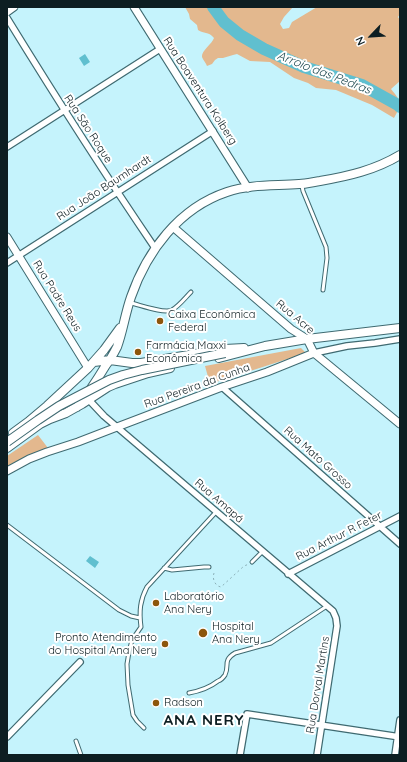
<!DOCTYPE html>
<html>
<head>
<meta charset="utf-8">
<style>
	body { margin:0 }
	#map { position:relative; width:407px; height:762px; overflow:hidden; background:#c5f3fc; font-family:Quicksand,sans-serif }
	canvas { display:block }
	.frame { position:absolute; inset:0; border:8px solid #0d1e22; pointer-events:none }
	.north { position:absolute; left:351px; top:16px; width:40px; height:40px; -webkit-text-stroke:3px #fff; paint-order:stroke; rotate:245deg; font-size:11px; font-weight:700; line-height:16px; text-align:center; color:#0d1e22 }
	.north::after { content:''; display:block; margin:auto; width:14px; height:18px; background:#0d1e22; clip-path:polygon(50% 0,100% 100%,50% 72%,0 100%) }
</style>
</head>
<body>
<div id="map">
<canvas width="407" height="762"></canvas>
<div class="frame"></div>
<div class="north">N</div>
</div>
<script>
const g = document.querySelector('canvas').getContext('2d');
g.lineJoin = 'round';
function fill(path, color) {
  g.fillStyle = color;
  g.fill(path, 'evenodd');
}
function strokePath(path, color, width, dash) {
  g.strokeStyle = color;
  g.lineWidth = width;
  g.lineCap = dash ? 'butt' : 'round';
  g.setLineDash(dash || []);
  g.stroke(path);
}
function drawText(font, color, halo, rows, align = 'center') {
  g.font = font + ' Quicksand,sans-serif';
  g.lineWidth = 4;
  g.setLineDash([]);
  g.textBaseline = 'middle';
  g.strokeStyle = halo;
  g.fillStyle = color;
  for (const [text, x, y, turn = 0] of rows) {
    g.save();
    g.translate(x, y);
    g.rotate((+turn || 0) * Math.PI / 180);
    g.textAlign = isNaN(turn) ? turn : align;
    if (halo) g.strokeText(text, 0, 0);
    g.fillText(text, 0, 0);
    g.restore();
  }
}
fill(new Path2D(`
	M 185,7 L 293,7 L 284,17 L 280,24 L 283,29 L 289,28 L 292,22 L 317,7 L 400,7 L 400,14 L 398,17 L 400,20 L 400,81 L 391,89 C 402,103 403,102 394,118 L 372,105 L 336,90 L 316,88 L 308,83 L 294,78 L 270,62 L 250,61 L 237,54 L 233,55 L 223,58 L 218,58 L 215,60 L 212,64 L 207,66 C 206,63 203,60 202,57 C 201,51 212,44 214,38 C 208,31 204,34 198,30 L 197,25 L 190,19 L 189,14 Z
	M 301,348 L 306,353 L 210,384 L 205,366 Z
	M 38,435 L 48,448 L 13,463 L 7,467 L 7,456 Z`), '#e3b88e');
fill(new Path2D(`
	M 85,54 L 90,62 L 84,66 L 79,58 Z
	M 90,556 L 99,562 L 95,568 L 86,561 Z`), '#60bfcf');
strokePath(new Path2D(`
	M 213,7 L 224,22 L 240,35 L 264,49 L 304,67 L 362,85 L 398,105 L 400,107`), '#60bfcf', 12);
const service = new Path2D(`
	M 302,186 L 303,191 L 326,247 L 327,258 L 323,290
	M 131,303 C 140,305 164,314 172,310 C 179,306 185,298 191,292
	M 7,525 L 119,610 L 131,616 L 140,618
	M 252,562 L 262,552
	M 164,568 L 172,570 L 204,567 L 209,567
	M 189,693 C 200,691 209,688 218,681 C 221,680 223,678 225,675 C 230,665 222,661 235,653 L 271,643 L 327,606
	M 144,728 L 137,721 L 133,715 L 128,685 L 127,664 L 129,652 L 132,640 L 141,627 C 139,611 140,600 147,587 L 216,512
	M 76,741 L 81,755`);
const minor = new Path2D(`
	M 7,18 C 55,96 104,173 155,248
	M 7,147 L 160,49
	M 7,263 L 213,131
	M 314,353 L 347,346 L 375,343 L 400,339
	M 222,387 L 400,544
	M 89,400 L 104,416 L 333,611 L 336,618 L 337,626 L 317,755
	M 288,574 L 400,516
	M 7,737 L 80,662
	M 240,755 L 247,714 L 400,737
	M 395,755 L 400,720`);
const tertiary = new Path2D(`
	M 134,7 L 248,188
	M 7,12 L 14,7
	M 173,227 L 291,329 L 307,339 L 314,353 L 400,424
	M 7,237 L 88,368
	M 7,471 L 29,459 L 47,452 L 78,442 L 117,427 L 222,387 L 267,372 L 314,353`);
const secondary = new Path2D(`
	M 219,358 L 265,346 L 307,339 L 400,328
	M 94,362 L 110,360 L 132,363 L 141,363 L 225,349 L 244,348
	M 77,407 C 88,394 97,380 106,365 C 110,360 114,353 117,347 C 123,331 125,314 131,297 C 147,251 179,208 227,192 C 250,184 276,186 299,184 C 306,184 313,182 320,181 C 349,176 375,170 400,155
	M 13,433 L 28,422 L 47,406 L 88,368 L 104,350 L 120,328
	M 7,448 L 40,424 L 50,419 L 66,413 L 82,404 L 108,387 L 115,384 L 148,373 L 170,368`);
strokePath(service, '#3f6a71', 5);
strokePath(minor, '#3f6a71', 8);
strokePath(tertiary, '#3f6a71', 9);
strokePath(secondary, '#3f6a71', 10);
strokePath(new Path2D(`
	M 214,573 C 212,579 215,586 221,587 L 244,566 L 249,564`), '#8bb0b8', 1, [2, 3]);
strokePath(service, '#fff', 3);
strokePath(minor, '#fff', 5.5);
strokePath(tertiary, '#fff', 7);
strokePath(secondary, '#fff', 8);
const secondaryBridge = new Path2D(`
	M 7,442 L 38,420 L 59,406 L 109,380 L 123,375 L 142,370 L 225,353`);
strokePath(secondaryBridge, '#3f6a71', 10, []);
strokePath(secondaryBridge, '#fff', 8);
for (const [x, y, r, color] of [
	[160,321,4,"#8d560c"],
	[138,352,4,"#8d560c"],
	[156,603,4,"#8d560c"],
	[203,633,5,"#8d560c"],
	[165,644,4,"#8d560c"],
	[156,703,4,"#8d560c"]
]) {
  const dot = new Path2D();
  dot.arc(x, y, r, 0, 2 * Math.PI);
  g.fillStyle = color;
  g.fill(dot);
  strokePath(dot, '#fff', 1.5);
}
drawText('11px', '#0d1e22', '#fff', [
	["Rua Boaventura Kolberg",200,91,57],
	["Rua São Roque",88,129,57],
	["Rua João Baumhardt",104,188,-33],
	["Rua Padre Reus",57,296,58],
	["Rua Acre",295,317,40],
	["Rua Pereira da Cunha",197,386,-20],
	["Rua Mato Grosso",318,458,42],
	["Rua Amapá",219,501,41],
	["Rua Arthur R Feter",339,536,-27],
	["Rua Dorval Martins",318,685,-81]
]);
drawText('11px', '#0d1e22', '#fff', [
	["Caixa Econômica",168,315],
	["Federal",168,328],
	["Farmácia Maxxi",146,346],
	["Econômica",146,359],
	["Laboratório",164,597],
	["Ana Nery",164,610],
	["Hospital",212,627],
	["Ana Nery",212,640],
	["Pronto Atendimento",157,638,"right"],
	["do Hospital Ana Nery",157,651,"right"],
	["Radson",164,703]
], 'left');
drawText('italic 12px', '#1e4950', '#fff', [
	["Arroio das Pedras",324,73,21]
]);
g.letterSpacing = '1px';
drawText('bold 15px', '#0d1e22', '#fff', [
	["ANA NERY",204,720]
]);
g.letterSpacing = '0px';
</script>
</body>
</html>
